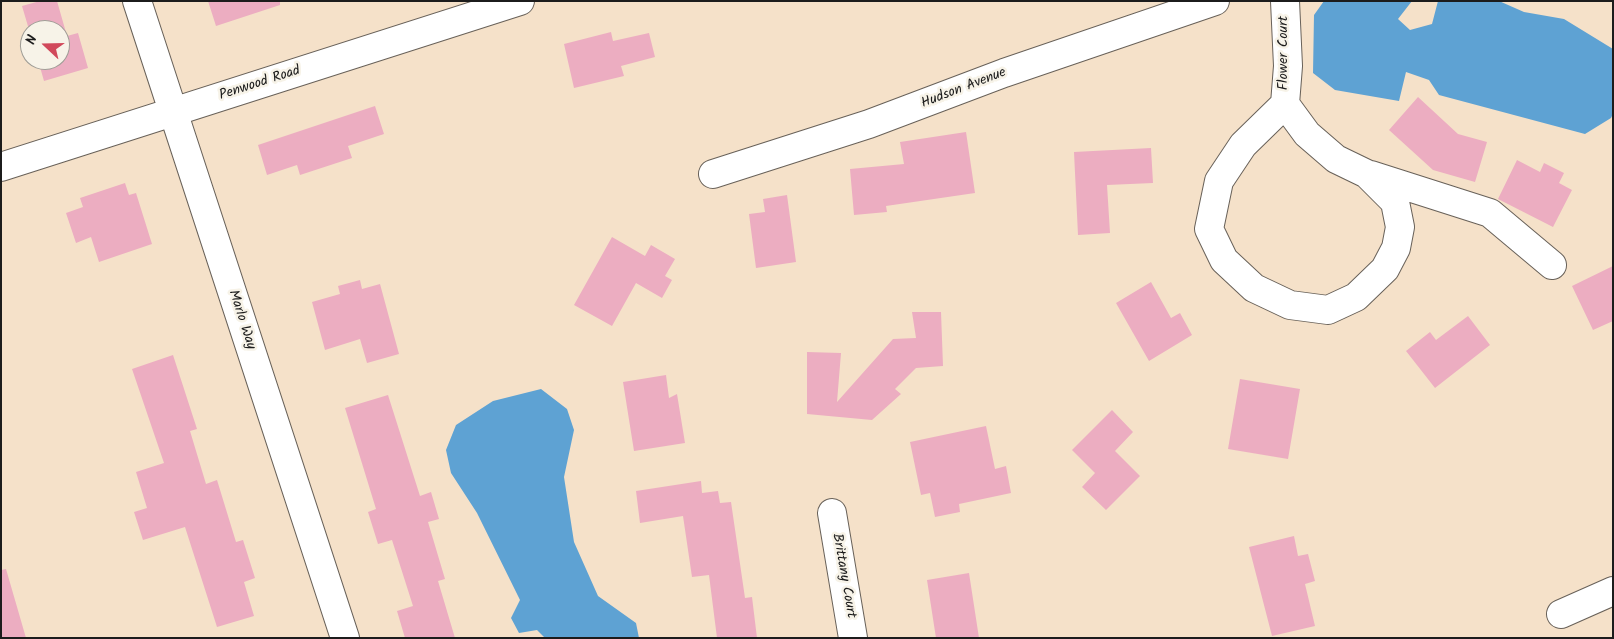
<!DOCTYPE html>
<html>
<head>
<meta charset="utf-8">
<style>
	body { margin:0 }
	#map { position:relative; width:1614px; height:639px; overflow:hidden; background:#f5e1c9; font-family:Kalam,sans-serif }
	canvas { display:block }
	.frame { position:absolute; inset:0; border:2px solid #1c1c1c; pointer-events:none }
	.north { position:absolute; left:20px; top:20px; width:50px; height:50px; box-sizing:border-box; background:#f7f3e8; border:1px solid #9f9d96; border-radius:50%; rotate:291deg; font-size:14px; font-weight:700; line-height:20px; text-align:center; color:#1c1c1c }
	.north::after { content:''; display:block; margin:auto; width:18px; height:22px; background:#d1495b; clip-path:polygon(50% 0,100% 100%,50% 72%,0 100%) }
</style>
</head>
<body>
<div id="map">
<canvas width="1614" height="639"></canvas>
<div class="frame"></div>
<div class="north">N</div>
</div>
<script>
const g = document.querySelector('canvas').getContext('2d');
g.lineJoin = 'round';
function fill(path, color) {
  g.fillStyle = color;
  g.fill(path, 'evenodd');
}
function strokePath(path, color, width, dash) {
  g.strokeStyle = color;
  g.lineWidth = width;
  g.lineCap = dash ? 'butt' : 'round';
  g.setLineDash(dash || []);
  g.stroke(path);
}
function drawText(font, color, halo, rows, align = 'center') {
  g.font = font + ' Kalam,sans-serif';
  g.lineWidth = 5;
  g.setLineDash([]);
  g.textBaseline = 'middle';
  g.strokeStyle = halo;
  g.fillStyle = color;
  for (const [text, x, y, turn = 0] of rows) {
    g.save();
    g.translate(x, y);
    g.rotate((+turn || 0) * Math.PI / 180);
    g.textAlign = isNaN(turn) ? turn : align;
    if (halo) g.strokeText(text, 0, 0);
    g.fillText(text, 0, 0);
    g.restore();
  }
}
fill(new Path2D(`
	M 1324,1 L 1412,1 L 1398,19 L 1410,30 L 1432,24 L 1438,1 L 1499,1 L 1524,12 L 1564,19 L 1613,49 L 1613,114 L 1611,118 L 1585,134 L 1439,95 L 1429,80 L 1406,72 L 1399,101 L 1335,90 L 1313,73 L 1314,15 Z
	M 541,389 L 567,409 L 574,430 L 564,477 L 574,542 L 598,596 L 636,623 L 639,638 L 545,638 L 537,630 L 519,633 L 511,618 L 520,600 L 477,513 L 451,473 L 446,450 L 456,425 L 493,401 Z`), '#5ea2d3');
fill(new Path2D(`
	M 40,1 L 57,1 L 67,36 L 78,33 L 88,68 L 44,81 L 38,60 L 60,60 L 60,30 L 30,30 L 30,33 L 22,6 Z
	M 208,1 L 280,1 L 280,5 L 216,26 Z
	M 611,32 L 613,41 L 649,33 L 655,57 L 621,66 L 624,76 L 574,88 L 564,44 Z
	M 1418,97 L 1458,134 L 1487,142 L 1475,182 L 1433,170 L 1389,130 Z
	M 375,106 L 384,134 L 348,146 L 352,158 L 300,175 L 297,165 L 267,175 L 258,145 Z
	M 966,132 L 975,193 L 886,206 L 887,212 L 854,215 L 850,169 L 904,164 L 900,142 Z
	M 1151,148 L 1153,183 L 1107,185 L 1110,233 L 1078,235 L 1074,152 Z
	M 1517,160 L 1540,172 L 1544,163 L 1564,173 L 1559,183 L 1572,190 L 1553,227 L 1498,199 Z
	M 125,183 L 129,195 L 136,193 L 152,244 L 99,262 L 91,237 L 76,243 L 66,213 L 83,207 L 80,198 Z
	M 787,195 L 796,262 L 756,268 L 749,214 L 765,212 L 763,199 Z
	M 612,237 L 645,256 L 651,245 L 675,259 L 665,276 L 672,280 L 662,298 L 636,283 L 612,326 L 574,305 Z
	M 1613,266 L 1613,321 L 1593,330 L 1572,286 Z
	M 360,280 L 362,289 L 380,284 L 399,354 L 367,363 L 360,339 L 325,350 L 312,302 L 340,294 L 338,286 Z
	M 1151,282 L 1171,318 L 1180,313 L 1192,335 L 1149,361 L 1116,303 Z
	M 912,312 L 941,312 L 943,366 L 916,368 L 895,389 L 901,394 L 872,420 L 807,414 L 807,352 L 841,353 L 837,402 L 893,339 L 916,338 Z
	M 1468,316 L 1490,345 L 1435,388 L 1406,351 L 1430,332 L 1436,340 Z
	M 173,355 L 197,429 L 190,431 L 206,484 L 217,480 L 236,542 L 243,540 L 255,578 L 244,582 L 254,616 L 217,627 L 185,527 L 143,540 L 134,512 L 147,508 L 136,472 L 164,463 L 132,369 Z
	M 666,375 L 669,398 L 677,394 L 685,443 L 634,451 L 623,382 Z
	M 1240,379 L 1300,389 L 1288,459 L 1228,449 Z
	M 388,395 L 420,496 L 431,492 L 439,519 L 428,522 L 445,579 L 438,581 L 455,638 L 405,638 L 397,611 L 413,606 L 392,540 L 378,544 L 368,512 L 376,509 L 345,408 Z
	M 1112,410 L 1133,432 L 1115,451 L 1140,476 L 1106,510 L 1082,487 L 1095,473 L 1072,450 Z
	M 986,426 L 995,469 L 1006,466 L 1011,493 L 959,504 L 960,512 L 935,517 L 930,493 L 921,495 L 910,442 Z
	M 701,481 L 702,493 L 718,491 L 720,503 L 731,502 L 745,598 L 752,597 L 757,638 L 717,638 L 709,575 L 692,577 L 683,516 L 640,523 L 636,491 Z
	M 1294,536 L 1298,556 L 1308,554 L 1315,581 L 1305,584 L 1315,626 L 1272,636 L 1249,547 Z
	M 6,569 L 26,638 L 1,638 L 1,570 Z
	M 969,573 L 979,638 L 936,638 L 927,580 Z`), '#ecadc1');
const minor = new Path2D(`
	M 137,1 L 345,638
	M 1285,1 L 1288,66 L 1285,104 L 1307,134 L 1336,159 L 1367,174 L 1395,202 L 1400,227 L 1396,248 L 1385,269 L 1356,297 L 1328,310 L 1290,305 L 1254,288 L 1224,260 L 1209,229 L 1219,181 L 1243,145 L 1285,104
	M 1,167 L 520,1
	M 713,174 L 869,124 L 1004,73 L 1215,1
	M 1371,175 L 1490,213 L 1552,265
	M 832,513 L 853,638
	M 1561,614 L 1613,591`);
strokePath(minor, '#686159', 30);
strokePath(minor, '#fff', 28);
drawText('14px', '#1c1c1c', '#f7f3e8', [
	["Flower Court",1285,53,-90],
	["Penwood Road",260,84,-18],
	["Hudson Avenue",964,89,-21],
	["Marlo Way",241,320,72],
	["Brittany Court",843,576,80]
]);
</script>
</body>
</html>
